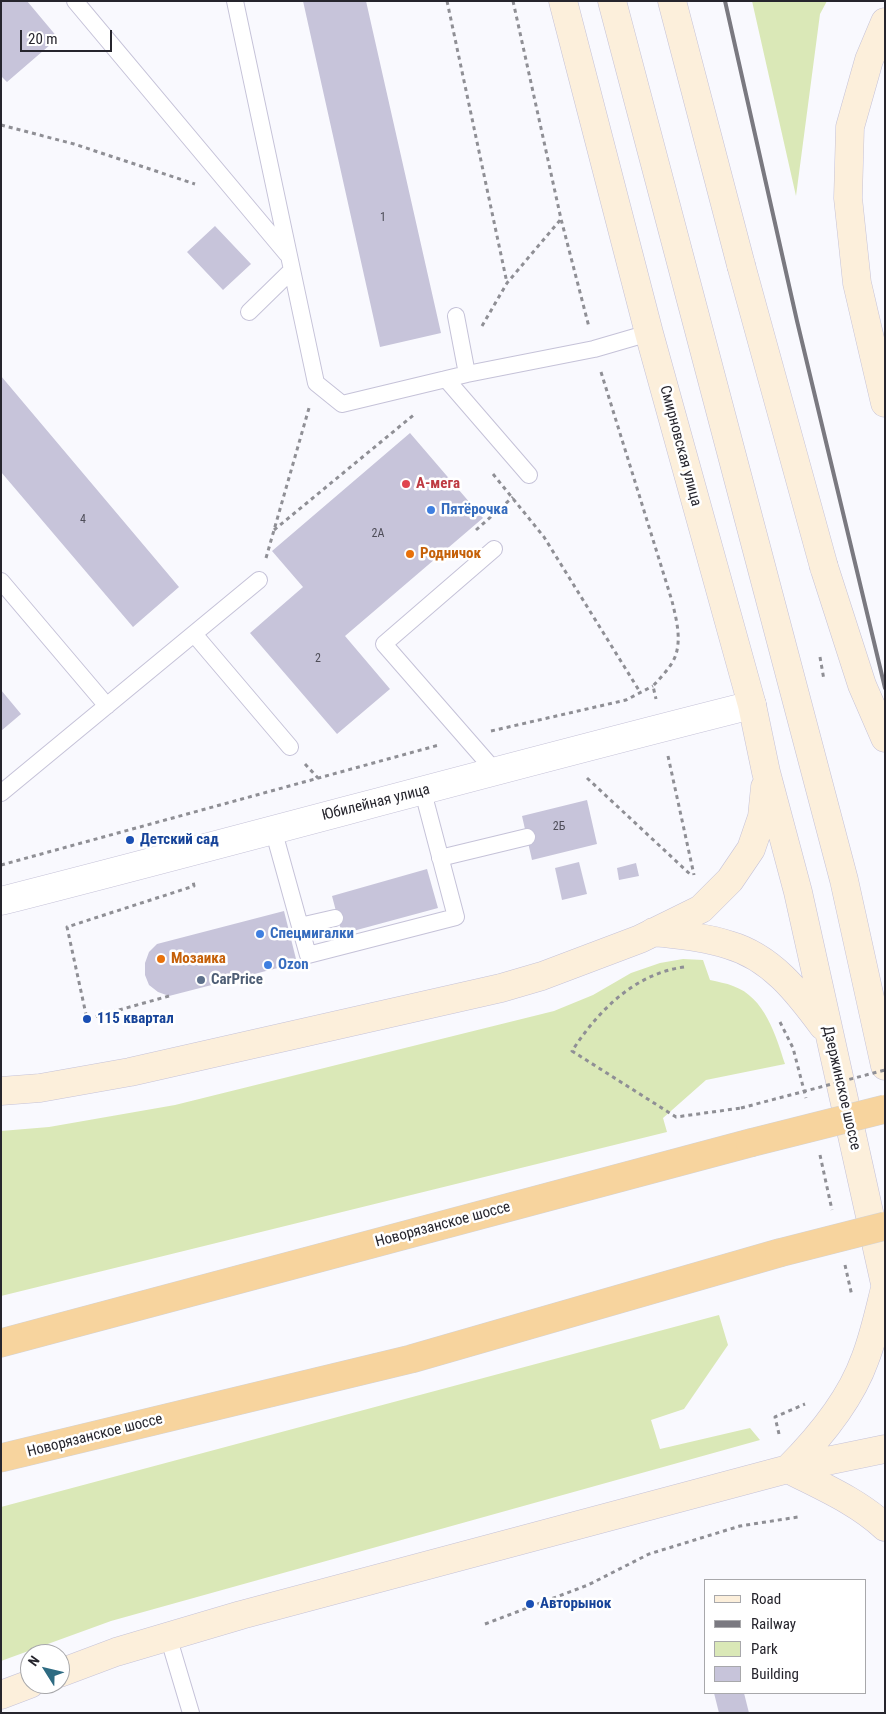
<!DOCTYPE html>
<html>
<head>
<meta charset="utf-8">
<style>
	body { margin:0 }
	#map { position:relative; width:886px; height:1714px; overflow:hidden; background:#f9f9fe; font-family:"Roboto Condensed",sans-serif }
	canvas { display:block }
	.frame { position:absolute; inset:0; border:2px solid #26252d; pointer-events:none }
	.legend { position:absolute; left:704px; top:1579px; width:162px; height:115px; box-sizing:border-box; background:#fff; border:1px solid #a8a8ab; margin:0; padding:6px 9px; list-style:none; font-size:15px; color:#26252d }
	.legend li { display:flex; align-items:center; gap:10px; height:25px }
	.legend b { width:25px; border:1px solid #a8a8ab }
	.north { position:absolute; left:20px; top:1644px; width:50px; height:50px; box-sizing:border-box; background:#fff; border:1px solid #a8a8ab; border-radius:50%; rotate:306deg; font-size:14px; font-weight:700; line-height:20px; text-align:center; color:#26252d }
	.north::after { content:''; display:block; margin:auto; width:18px; height:22px; background:#2e6b82; clip-path:polygon(50% 0,100% 100%,50% 72%,0 100%) }
	.scale { position:absolute; left:20px; top:30px; width:92px; height:22px; box-sizing:border-box; border:2px solid #26252d; border-top:0; padding-left:6px; font-size:15px; line-height:18px; white-space:nowrap; color:#26252d; -webkit-text-stroke:4px #fff; paint-order:stroke }
</style>
</head>
<body>
<div id="map">
<canvas width="886" height="1714"></canvas>
<div class="frame"></div>
<ul class="legend">
<li><b style="height:6px;background:#fcefdb"></b>Road</li>
<li><b style="height:6px;background:#7a7980"></b>Railway</li>
<li><b style="height:14px;background:#dae8b7"></b>Park</li>
<li><b style="height:14px;background:#c7c4da"></b>Building</li>
</ul>
<div class="north">N</div>
<div class="scale">20 m</div>
</div>
<script>
const g = document.querySelector('canvas').getContext('2d');
g.lineJoin = 'round';
function fill(path, color) {
  g.fillStyle = color;
  g.fill(path, 'evenodd');
}
function strokePath(path, color, width, dash) {
  g.strokeStyle = color;
  g.lineWidth = width;
  g.lineCap = dash ? 'butt' : 'round';
  g.setLineDash(dash || []);
  g.stroke(path);
}
function drawText(font, color, halo, rows, align = 'center') {
  g.font = font + ' "Roboto Condensed",sans-serif';
  g.lineWidth = 5;
  g.setLineDash([]);
  g.textBaseline = 'middle';
  g.strokeStyle = halo;
  g.fillStyle = color;
  for (const [text, x, y, turn = 0] of rows) {
    g.save();
    g.translate(x, y);
    g.rotate((+turn || 0) * Math.PI / 180);
    g.textAlign = isNaN(turn) ? turn : align;
    if (halo) g.strokeText(text, 0, 0);
    g.fillText(text, 0, 0);
    g.restore();
  }
}
fill(new Path2D(`
	M 752,1 L 827,1 L 820,14 L 796,196 Z
	M 683,959 L 703,960 L 710,980 C 718,982 726,983 733,986 C 765,997 776,1036 785,1064 L 706,1080 L 663,1118 L 667,1132 L 1,1296 L 1,1131 L 49,1127 L 175,1105 L 554,1011 L 593,995 L 631,973 L 660,963 Z
	M 719,1315 L 728,1345 L 684,1409 L 651,1420 L 660,1449 L 750,1428 L 760,1440 L 111,1621 L 1,1661 L 1,1507 Z`), '#dae8b7');
fill(new Path2D(`
	M 1,1 L 27,1 L 58,38 L 7,82 L 1,76 Z
	M 303,1 L 366,1 L 441,333 L 380,347 Z
	M 215,226 L 251,264 L 223,290 L 187,252 Z
	M 1,376 L 179,587 L 133,627 L 1,472 Z
	M 410,433 L 483,518 L 345,636 L 390,689 L 337,734 L 250,633 L 303,587 L 272,551 Z
	M 1,690 L 21,714 L 1,731 Z
	M 587,800 L 597,844 L 532,860 L 522,816 Z
	M 579,862 L 587,894 L 562,900 L 555,868 Z
	M 636,863 L 639,876 L 619,880 L 617,868 Z
	M 427,869 L 438,908 L 342,934 L 332,896 Z
	M 284,911 L 297,963 L 169,996 L 158,992 L 149,985 L 145,975 L 145,963 L 149,952 L 157,944 Z
	M 714,1693 L 744,1693 L 749,1713 L 719,1713 Z`), '#c7c4da');
const service = new Path2D(`
	M 75,1 L 287,254
	M 235,1 L 316,383 L 342,404 L 467,374 L 594,349 L 649,333
	M 249,312 L 292,270
	M 456,316 L 467,374
	M 446,379 L 529,475
	M 1,581 L 107,706
	M 194,634 L 290,747
	M 494,770 L 384,644 L 494,549
	M 1,793 L 259,580
	M 273,829 L 308,955 L 456,917 L 423,792
	M 440,858 L 527,837
	M 300,926 L 335,918
	M 168,1636 L 191,1713`);
const tertiary = new Path2D(`
	M 1,901 C 252,837 501,768 752,705`);
const secondary = new Path2D(`
	M 563,1 L 649,333 L 752,705 L 766,772 L 798,892 L 885,1284
	M 612,1 L 844,880 L 885,1066
	M 672,1 L 741,265
	M 885,22 L 869,60 L 850,127 L 848,198 L 857,283 L 885,403
	M 824,567 L 862,685 L 885,738
	M 653,932 C 679,935 705,937 729,945 C 771,957 798,992 823,1026
	M 1,1091 L 40,1088 L 130,1072 L 501,988 L 542,976 L 640,939 L 701,909 L 730,880 L 751,849 L 762,817 L 765,787
	M 788,1469 C 819,1438 850,1401 865,1359 C 874,1336 879,1312 885,1288
	M 788,1469 C 821,1486 857,1501 885,1527
	M 60,1673 L 116,1652 L 241,1615 L 788,1469 L 885,1449
	M 1,1695 L 30,1684`);
const trunk = new Path2D(`
	M 1,1343 L 750,1143
	M 1,1458 L 411,1359 L 779,1253`);
strokePath(service, '#c5c2d8', 18);
strokePath(tertiary, '#c5c2d8', 29);
strokePath(secondary, '#c5c2d8', 29);
strokePath(trunk, '#d4d3d5', 29);
strokePath(new Path2D(`
	M 447,1 L 507,283
	M 513,1 L 561,219 L 589,327
	M 1,125 L 74,144 L 195,184
	M 482,326 L 507,283 L 561,219
	M 601,372 L 672,601 C 676,618 682,639 675,657 C 671,667 661,677 653,686 L 656,699
	M 493,474 L 544,537 L 640,692
	M 274,530 L 416,413
	M 476,530 L 513,497
	M 266,558 L 309,408
	M 820,657 L 824,680
	M 491,731 L 626,700 L 653,686
	M 668,756 L 694,875
	M 305,764 L 318,778
	M 587,778 L 692,876
	M 1,865 L 439,745
	M 684,967 C 634,974 598,1011 572,1051 L 676,1117 L 741,1108
	M 169,996 L 87,1019 L 67,927 L 194,886 L 193,881
	M 780,1022 L 793,1048 L 806,1098
	M 820,1155 L 832,1210
	M 845,1265 L 852,1296
	M 779,1434 L 775,1417 L 805,1404
	M 485,1624 L 588,1585 L 649,1554 L 740,1526 L 798,1517`), '#8f8f95', 3, [4, 4]);
strokePath(service, '#fff', 16);
strokePath(tertiary, '#fff', 28);
strokePath(secondary, '#fcefdb', 28);
strokePath(trunk, '#f7d49e', 28);
strokePath(new Path2D(`
	M 725,1 L 797,321 L 885,688`), '#7a7980', 4);
const secondaryBridge = new Path2D(`
	M 741,265 L 824,567`);
const trunkBridge = new Path2D(`
	M 750,1143 L 885,1109
	M 779,1253 L 885,1226`);
strokePath(secondaryBridge, '#c5c2d8', 29, []);
strokePath(trunkBridge, '#d4d3d5', 29, []);
strokePath(new Path2D(`
	M 741,1108 L 885,1070`), '#8f8f95', 3, [4, 4]);
strokePath(secondaryBridge, '#fcefdb', 28);
strokePath(trunkBridge, '#f7d49e', 28);
for (const [x, y, r, color] of [
	[406,484,5,"#e0444e"],
	[431,510,5,"#3f7fe0"],
	[410,554,5,"#e8710a"],
	[130,840,5,"#1a4fb4"],
	[260,934,5,"#3f7fe0"],
	[161,959,5,"#e8710a"],
	[268,965,5,"#3f7fe0"],
	[201,980,5,"#5c6f8a"],
	[87,1019,5,"#1a4fb4"],
	[530,1604,5,"#1a4fb4"]
]) {
  const dot = new Path2D();
  dot.arc(x, y, r, 0, 2 * Math.PI);
  g.fillStyle = color;
  g.fill(dot);
  strokePath(dot, '#fff', 2);
}
drawText('12px', '#4e4d58', null, [
	["1",383,218],
	["4",83,520],
	["2А",378,534],
	["2",318,659],
	["2Б",559,827]
]);
drawText('15px', '#26252d', '#fff', [
	["Смирновская улица",680,446,75],
	["Юбилейная улица",376,803,-14],
	["Дзержинское шоссе",841,1088,77],
	["Новорязанское шоссе",443,1225,-15],
	["Новорязанское шоссе",95,1436,-14]
]);
drawText('bold 15px', '#be3a42', '#fff', [
	["А-мега",416,484]
], 'left');
drawText('bold 15px', '#366cbe', '#fff', [
	["Пятёрочка",441,510],
	["Спецмигалки",270,934],
	["Ozon",278,965]
], 'left');
drawText('bold 15px', '#c56008', '#fff', [
	["Родничок",420,554],
	["Мозаика",171,959]
], 'left');
drawText('bold 15px', '#164399', '#fff', [
	["Детский сад",140,840],
	["115 квартал",97,1019],
	["Авторынок",540,1604]
], 'left');
drawText('bold 15px', '#4e5e75', '#fff', [
	["CarPrice",211,980]
], 'left');
</script>
</body>
</html>
